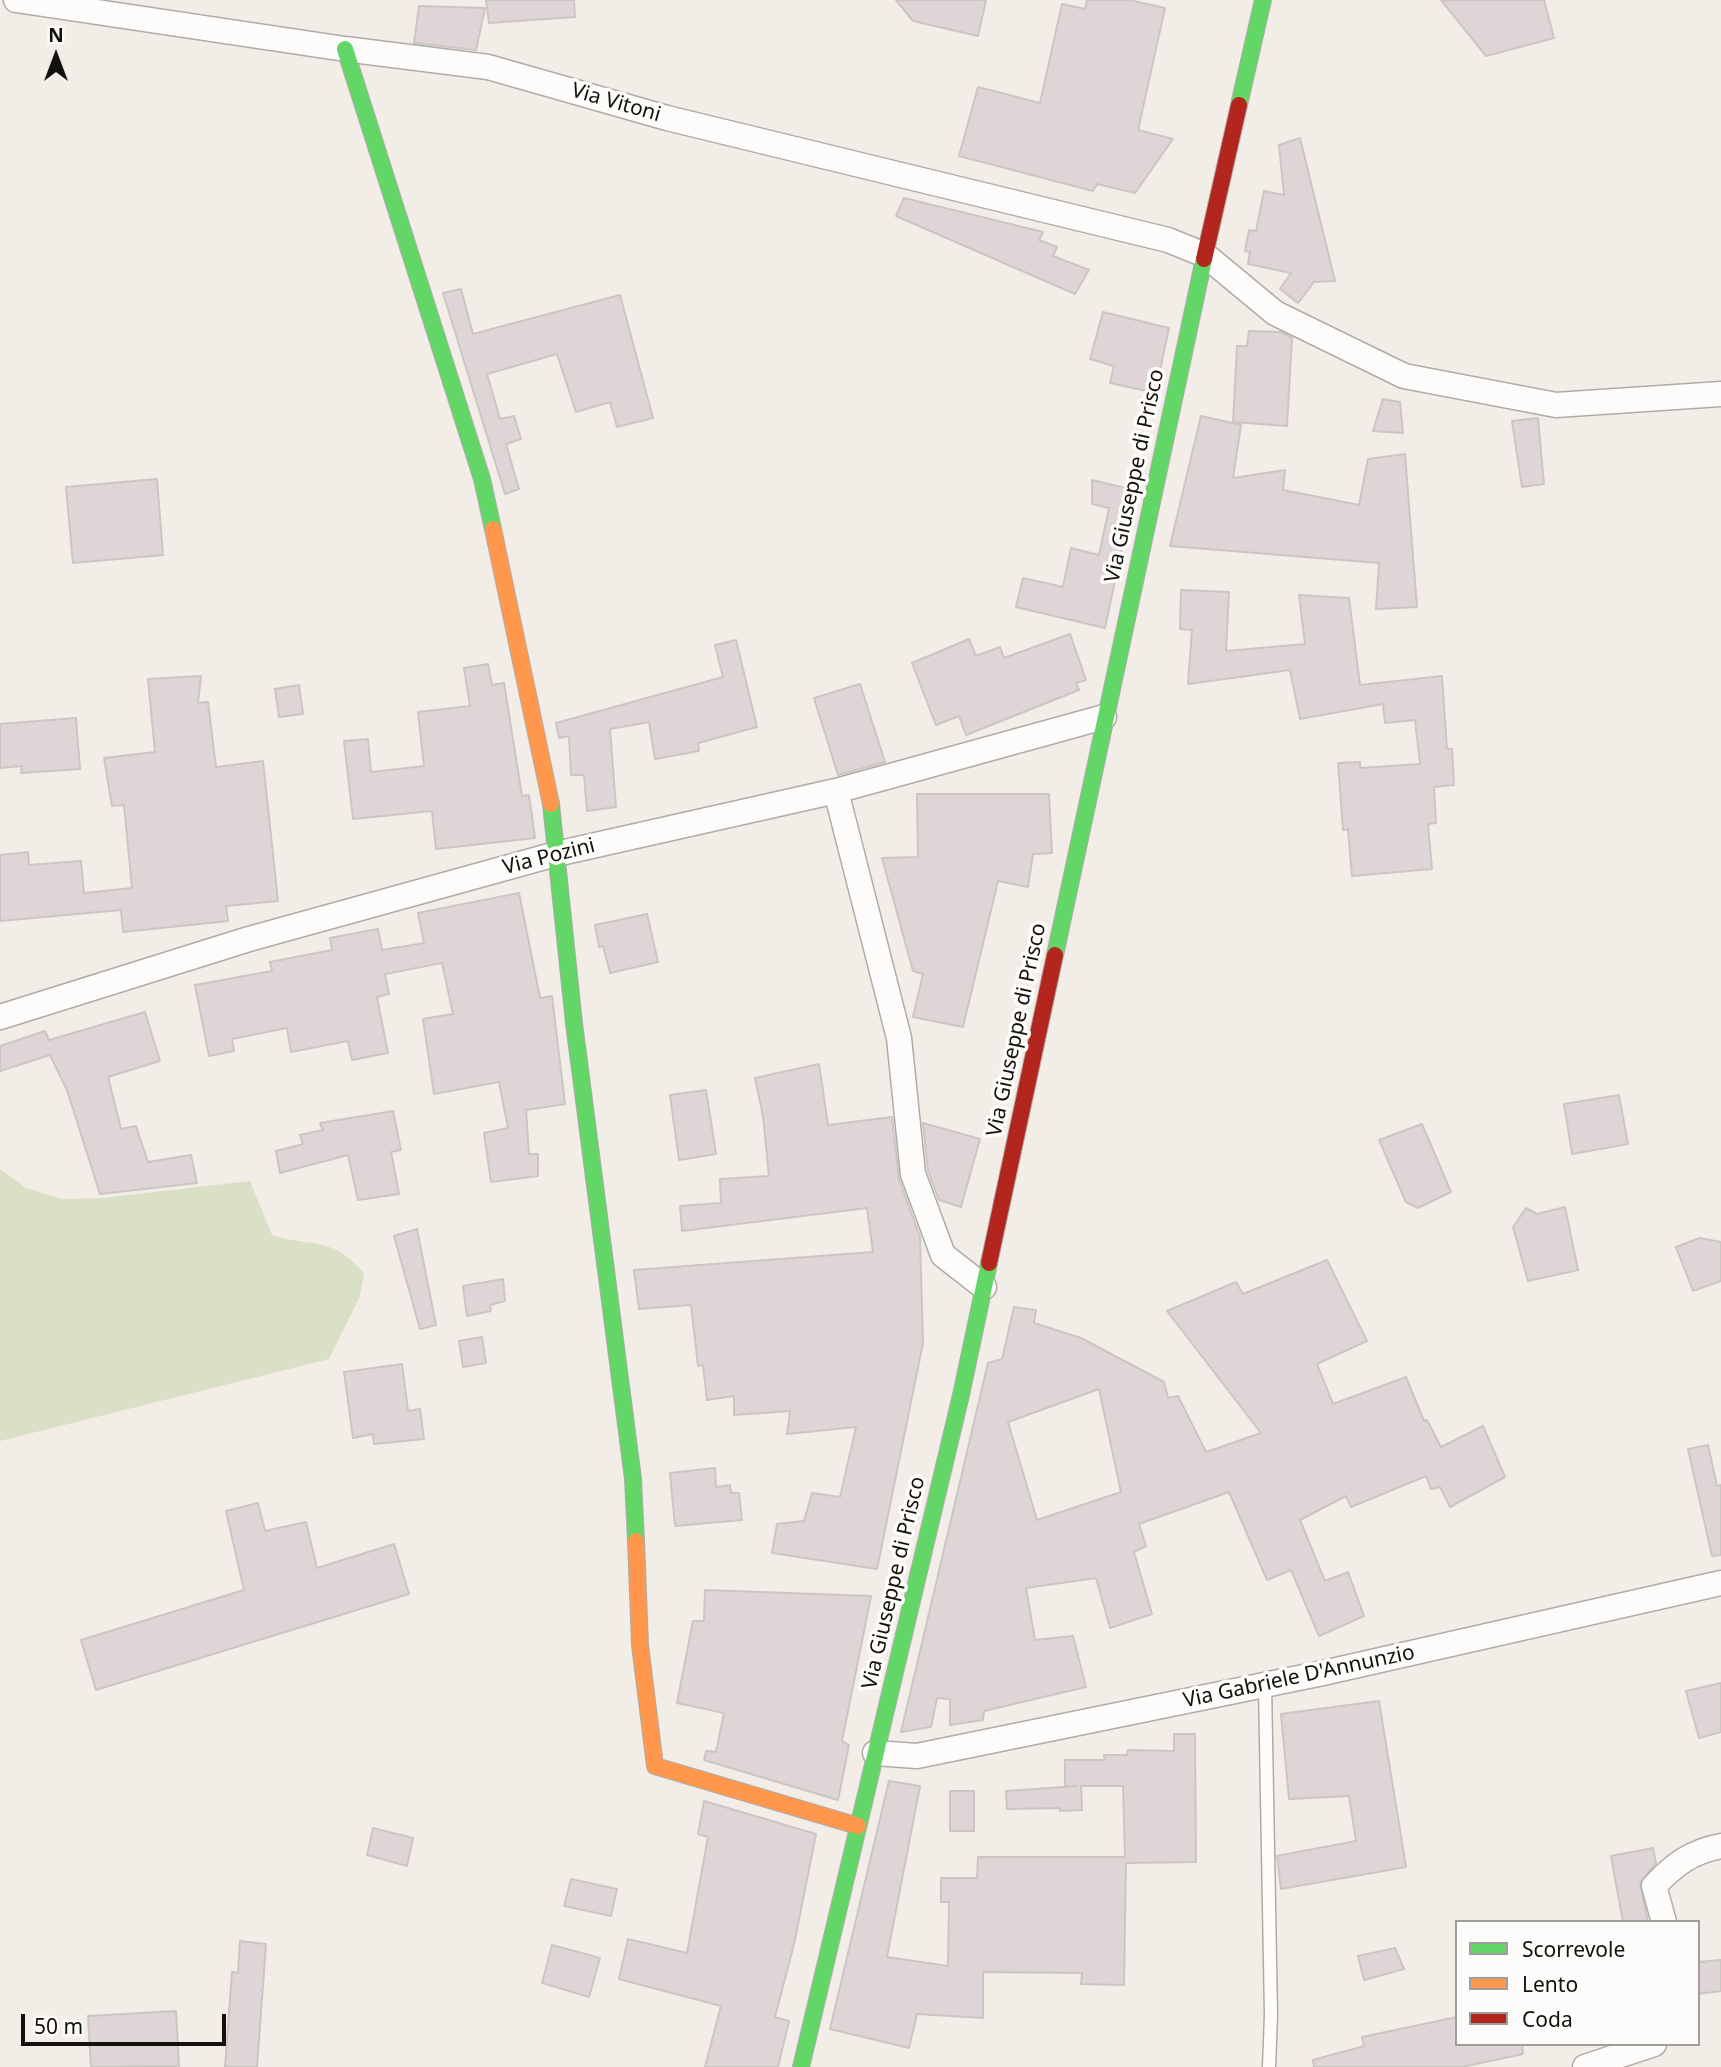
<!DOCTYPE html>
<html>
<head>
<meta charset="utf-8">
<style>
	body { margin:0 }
	#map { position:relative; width:1721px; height:2067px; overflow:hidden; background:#f2ede7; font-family:"Noto Sans",sans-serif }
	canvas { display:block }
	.legend { position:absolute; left:1455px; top:1920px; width:245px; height:126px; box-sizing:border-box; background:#fefcfa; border:2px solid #a09e9b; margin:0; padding:9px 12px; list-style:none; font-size:21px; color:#13110d }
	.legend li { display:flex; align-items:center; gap:14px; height:35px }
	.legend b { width:35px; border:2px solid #a09e9b }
	.north { position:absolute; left:21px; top:21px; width:70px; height:70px; -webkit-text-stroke:5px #fefcfa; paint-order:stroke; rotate:0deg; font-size:19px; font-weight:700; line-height:28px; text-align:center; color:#13110d }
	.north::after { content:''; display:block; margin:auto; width:24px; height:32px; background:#13110d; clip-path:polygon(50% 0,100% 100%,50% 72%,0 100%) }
	.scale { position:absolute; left:21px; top:2014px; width:205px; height:32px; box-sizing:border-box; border:4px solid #13110d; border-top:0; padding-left:9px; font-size:21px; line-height:24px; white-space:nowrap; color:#13110d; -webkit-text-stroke:5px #fefcfa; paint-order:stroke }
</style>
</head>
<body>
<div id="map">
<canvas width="1721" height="2067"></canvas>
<ul class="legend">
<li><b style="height:9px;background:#63d668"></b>Scorrevole</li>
<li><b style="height:9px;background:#ff974d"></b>Lento</li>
<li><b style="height:9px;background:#b3261e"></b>Coda</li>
</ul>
<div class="north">N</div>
<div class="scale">50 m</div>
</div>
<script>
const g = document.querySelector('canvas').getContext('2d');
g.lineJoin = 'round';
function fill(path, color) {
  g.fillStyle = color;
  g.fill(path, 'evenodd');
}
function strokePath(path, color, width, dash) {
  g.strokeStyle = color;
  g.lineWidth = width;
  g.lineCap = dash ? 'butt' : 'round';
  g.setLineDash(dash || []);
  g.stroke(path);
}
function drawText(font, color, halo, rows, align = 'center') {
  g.font = font + ' "Noto Sans",sans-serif';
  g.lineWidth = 7;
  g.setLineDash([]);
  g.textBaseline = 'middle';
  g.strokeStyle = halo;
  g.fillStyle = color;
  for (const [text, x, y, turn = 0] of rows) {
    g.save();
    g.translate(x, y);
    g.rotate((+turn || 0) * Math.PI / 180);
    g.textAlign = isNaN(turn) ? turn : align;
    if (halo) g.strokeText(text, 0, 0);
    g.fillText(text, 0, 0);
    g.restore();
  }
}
fill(new Path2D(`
	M 0,1169 L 26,1188 L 62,1199 L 103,1198 L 250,1181 L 272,1235 C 313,1248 331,1235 364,1273 L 360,1296 L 329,1359 L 0,1441 Z`), '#d9e0c6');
const building = new Path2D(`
	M 486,0 L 574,0 L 575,17 L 489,23 Z
	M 896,0 L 986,0 L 978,36 L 913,21 Z
	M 1087,0 L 1129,0 L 1165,8 L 1138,130 L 1173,139 L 1135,193 L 1097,184 L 1093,191 L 959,156 L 978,87 L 1040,103 L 1062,4 L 1085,9 Z
	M 1441,0 L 1544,0 L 1554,38 L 1486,56 Z
	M 419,6 L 485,8 L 476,50 L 414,43 Z
	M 1300,138 L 1335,281 L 1314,282 L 1298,303 L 1280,289 L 1291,273 L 1248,264 L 1250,252 L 1245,251 L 1249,230 L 1256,231 L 1264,191 L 1284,195 L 1279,145 Z
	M 904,198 L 1043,232 L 1039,240 L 1057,247 L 1053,256 L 1089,270 L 1075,294 L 896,216 Z
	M 461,289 L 473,334 L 620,295 L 653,418 L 617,427 L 610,402 L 576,412 L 557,354 L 487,374 L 500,419 L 514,416 L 521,439 L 506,444 L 519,489 L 505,494 L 443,293 Z
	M 1103,312 L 1169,328 L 1155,393 L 1110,383 L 1114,366 L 1090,359 Z
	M 1249,331 L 1281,332 L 1292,338 L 1287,426 L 1233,422 L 1237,346 L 1247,346 Z
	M 1383,399 L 1400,402 L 1403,433 L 1373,431 Z
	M 1201,416 L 1241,425 L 1233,478 L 1285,470 L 1283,490 L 1359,505 L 1368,459 L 1405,454 L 1417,607 L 1376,609 L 1379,563 L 1170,546 Z
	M 1538,418 L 1544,484 L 1522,487 L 1512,421 Z
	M 157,479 L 163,555 L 73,563 L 66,487 Z
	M 1092,480 L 1134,490 L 1105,628 L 1016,607 L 1023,578 L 1063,587 L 1071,548 L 1099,555 L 1109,508 L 1092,504 Z
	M 1181,590 L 1229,592 L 1226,651 L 1305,644 L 1299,595 L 1349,598 L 1360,685 L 1442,676 L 1447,749 L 1452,749 L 1454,785 L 1434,787 L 1436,823 L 1428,824 L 1432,869 L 1352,876 L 1348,829 L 1343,830 L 1338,763 L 1360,762 L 1360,768 L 1420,764 L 1415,720 L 1385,723 L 1383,704 L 1300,719 L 1290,670 L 1188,684 L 1192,630 L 1180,629 Z
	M 1070,634 L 1086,680 L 1076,683 L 1079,690 L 966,735 L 959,716 L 936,725 L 912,663 L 969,639 L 976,656 L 1000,647 L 1004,658 Z
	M 736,640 L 757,727 L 698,743 L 699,751 L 655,759 L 649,722 L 610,729 L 616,807 L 587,811 L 584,775 L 571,775 L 569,736 L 559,738 L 556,723 L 723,677 L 715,645 Z
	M 488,664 L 492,685 L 504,683 L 522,796 L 529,795 L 535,838 L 436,849 L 432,811 L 353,819 L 344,741 L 368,739 L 371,772 L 424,766 L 418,712 L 470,706 L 464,668 Z
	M 201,676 L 198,703 L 208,702 L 216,767 L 263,761 L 278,901 L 226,906 L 228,921 L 123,932 L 121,910 L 0,921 L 0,855 L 28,852 L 29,865 L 81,861 L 84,893 L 132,888 L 124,805 L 112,806 L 104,758 L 155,752 L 148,679 Z
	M 860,684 L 885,762 L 838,775 L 814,698 Z
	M 299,685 L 303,714 L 279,717 L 275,689 Z
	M 76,718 L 80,769 L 21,773 L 22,766 L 0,768 L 0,724 Z
	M 917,794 L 1049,794 L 1052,853 L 1033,854 L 1028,887 L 998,881 L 963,1027 L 913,1017 L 923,974 L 913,971 L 882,858 L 918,857 Z
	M 519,893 L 540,998 L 552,996 L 565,1104 L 526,1110 L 529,1154 L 538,1154 L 538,1176 L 491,1182 L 484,1133 L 508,1128 L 499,1082 L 434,1094 L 423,1019 L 453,1014 L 442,963 L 385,974 L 389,994 L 377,997 L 388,1053 L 352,1060 L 348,1041 L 291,1052 L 287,1028 L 232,1039 L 234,1051 L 209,1056 L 195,985 L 272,971 L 270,962 L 332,950 L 330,938 L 378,929 L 382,950 L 424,943 L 418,913 Z
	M 647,914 L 658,962 L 610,973 L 603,946 L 599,947 L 595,925 Z
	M 145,1012 L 160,1061 L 108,1077 L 121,1129 L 136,1126 L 148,1162 L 191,1155 L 197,1183 L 100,1194 L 67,1090 L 50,1055 L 0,1071 L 0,1046 L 45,1031 L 49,1040 Z
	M 819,1064 L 828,1125 L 892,1117 L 899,1179 L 920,1237 L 923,1343 L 877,1569 L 772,1553 L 777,1524 L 804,1521 L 812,1493 L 840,1497 L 856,1427 L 787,1434 L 790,1411 L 734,1415 L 734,1396 L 707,1400 L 703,1365 L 698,1366 L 691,1305 L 639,1309 L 637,1294 L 634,1270 L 873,1252 L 867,1208 L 682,1231 L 680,1206 L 721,1203 L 720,1179 L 769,1176 L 763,1116 L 755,1078 Z
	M 706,1090 L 716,1154 L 679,1160 L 670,1095 Z
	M 1619,1095 L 1628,1144 L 1572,1154 L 1564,1104 Z
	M 393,1111 L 401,1150 L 391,1152 L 399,1194 L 358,1200 L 348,1155 L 280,1173 L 276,1151 L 303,1144 L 300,1135 L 323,1130 L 320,1123 Z
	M 923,1123 L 980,1139 L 961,1207 L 939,1200 L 928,1171 Z
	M 1422,1124 L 1451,1192 L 1418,1208 L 1406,1202 L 1379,1140 Z
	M 1565,1207 L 1578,1270 L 1528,1281 L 1513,1227 L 1526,1208 L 1537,1214 Z
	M 417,1229 L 436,1325 L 420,1329 L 394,1236 Z
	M 1700,1238 L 1721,1242 L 1721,1281 L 1693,1291 L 1676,1247 Z
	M 1327,1260 L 1367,1341 L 1317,1364 L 1333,1404 L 1406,1377 L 1424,1421 L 1427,1420 L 1441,1447 L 1483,1426 L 1505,1477 L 1450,1507 L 1440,1487 L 1431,1489 L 1426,1476 L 1351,1507 L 1346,1496 L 1300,1520 L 1325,1581 L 1348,1572 L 1364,1616 L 1319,1636 L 1291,1570 L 1267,1580 L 1229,1492 L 1139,1524 L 1146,1546 L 1134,1552 L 1152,1614 L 1110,1628 L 1096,1578 L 1026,1588 L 1035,1640 L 1073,1636 L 1086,1687 L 984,1711 L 983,1720 L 950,1725 L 950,1699 L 937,1698 L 931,1727 L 901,1732 L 988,1363 L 1002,1359 L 1014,1307 L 1036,1310 L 1034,1323 L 1081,1338 L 1164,1382 L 1168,1398 L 1178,1396 L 1206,1452 L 1261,1433 L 1167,1311 L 1236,1282 L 1243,1294 ZM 1099,1389 L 1121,1492 L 1037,1520 L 1008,1422 Z
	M 503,1279 L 505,1301 L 490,1305 L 491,1311 L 467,1316 L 463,1286 Z
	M 482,1337 L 486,1363 L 463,1367 L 459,1341 Z
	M 402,1364 L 408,1411 L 420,1409 L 424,1439 L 374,1444 L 373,1434 L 353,1438 L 344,1372 Z
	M 1708,1445 L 1717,1486 L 1721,1485 L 1721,1555 L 1712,1556 L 1688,1449 Z
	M 715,1468 L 716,1487 L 730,1485 L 731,1493 L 739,1493 L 742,1520 L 675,1526 L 670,1473 Z
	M 258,1503 L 265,1531 L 306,1522 L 317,1568 L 394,1544 L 409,1594 L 96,1690 L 81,1640 L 244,1590 L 226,1511 Z
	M 705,1590 L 871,1596 L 842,1741 L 849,1745 L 838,1800 L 704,1760 L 706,1751 L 716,1752 L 724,1713 L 677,1703 L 693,1621 L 704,1621 Z
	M 1721,1683 L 1721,1732 L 1699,1738 L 1686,1691 Z
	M 1379,1701 L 1406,1867 L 1281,1889 L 1277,1856 L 1356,1841 L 1349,1796 L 1289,1799 L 1281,1714 Z
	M 1174,1734 L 1195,1734 L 1196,1862 L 1126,1863 L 1124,1985 L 1081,1984 L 1082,1973 L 983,1972 L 983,2018 L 917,2014 L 909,2048 L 830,2029 L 889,1781 L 920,1786 L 887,1957 L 948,1966 L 949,1902 L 941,1902 L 941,1878 L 977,1878 L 978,1857 L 1125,1857 L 1123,1786 L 1081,1786 L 1082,1810 L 1060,1811 L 1060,1808 L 1007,1809 L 1006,1791 L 1077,1786 L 1065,1786 L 1065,1760 L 1105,1760 L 1104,1755 L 1127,1755 L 1128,1750 L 1174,1751 Z
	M 950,1791 L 974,1791 L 974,1831 L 950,1831 Z
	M 704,1801 L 816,1834 L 794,1944 L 775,2017 L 789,2021 L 778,2067 L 705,2067 L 721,2006 L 619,1979 L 628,1939 L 687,1953 L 708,1837 L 698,1834 Z
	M 373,1828 L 413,1838 L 407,1866 L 367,1855 Z
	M 1653,1848 L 1656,1863 L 1640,1883 L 1648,1922 L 1623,1922 L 1611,1856 Z
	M 571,1879 L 617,1889 L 611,1916 L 564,1906 Z
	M 240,1941 L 266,1944 L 257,2067 L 225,2067 L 232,1972 L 238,1973 Z
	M 552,1945 L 600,1958 L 589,1997 L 542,1983 Z
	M 1395,1948 L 1404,1969 L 1364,1980 L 1358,1956 Z
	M 1721,1960 L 1721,1991 L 1698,1994 L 1698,1962 Z
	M 176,2011 L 179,2066 L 91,2067 L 88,2016 Z
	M 1457,2017 L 1457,2044 L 1522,2044 L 1523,2054 L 1462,2067 L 1314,2067 L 1313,2060 L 1364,2046 L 1362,2037 Z`);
fill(building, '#e0d5d6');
strokePath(building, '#cac6c4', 2);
const lane = new Path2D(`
	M 1265,1685 L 1271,2015 L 1269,2067`);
const street = new Path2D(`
	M 16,0 L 345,49 L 488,67 L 667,118 L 1168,240 L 1205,255 L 1275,313 L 1404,376 L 1556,405 L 1721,394
	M 836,791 L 899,1038 L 913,1174 L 943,1255 L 984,1287
	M 0,1017 L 249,939 L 556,854 L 836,791 L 1104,717
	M 875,1753 L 917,1756 L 1323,1673 L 1721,1583
	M 1664,1922 L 1654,1886 C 1675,1864 1691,1852 1721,1846
	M 1585,2067 L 1654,2044`);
const fast = new Path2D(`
	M 345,49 L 482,479 L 493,529
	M 1239,105 L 1263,0
	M 551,804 L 574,1023 L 633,1479 L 636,1541
	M 1055,955 L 1204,259
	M 801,2067 L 961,1395 L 989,1263`);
const slow = new Path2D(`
	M 493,529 L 551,804
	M 636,1541 L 640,1645 L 655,1766 L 858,1826`);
const jam = new Path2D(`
	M 1204,259 L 1239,105
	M 989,1263 L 1055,955`);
strokePath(lane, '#afaca8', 15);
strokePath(street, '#afaca8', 27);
strokePath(fast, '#afaca8', 18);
strokePath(slow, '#afaca8', 18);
strokePath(jam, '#afaca8', 18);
strokePath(lane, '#fdfcfb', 12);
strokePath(street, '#fdfcfb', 24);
strokePath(fast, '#63d668', 16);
strokePath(slow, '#ff974d', 16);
strokePath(jam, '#b3261e', 16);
drawText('21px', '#13110d', '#fefcfa', [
	["Via Vitoni",616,103,16],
	["Via Giuseppe di Prisco",1135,476,-78],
	["Via Pozini",549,857,-14],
	["Via Giuseppe di Prisco",1017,1030,-78],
	["Via Giuseppe di Prisco",894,1583,-77],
	["Via Gabriele D'Annunzio",1299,1677,-12]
]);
</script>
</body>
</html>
